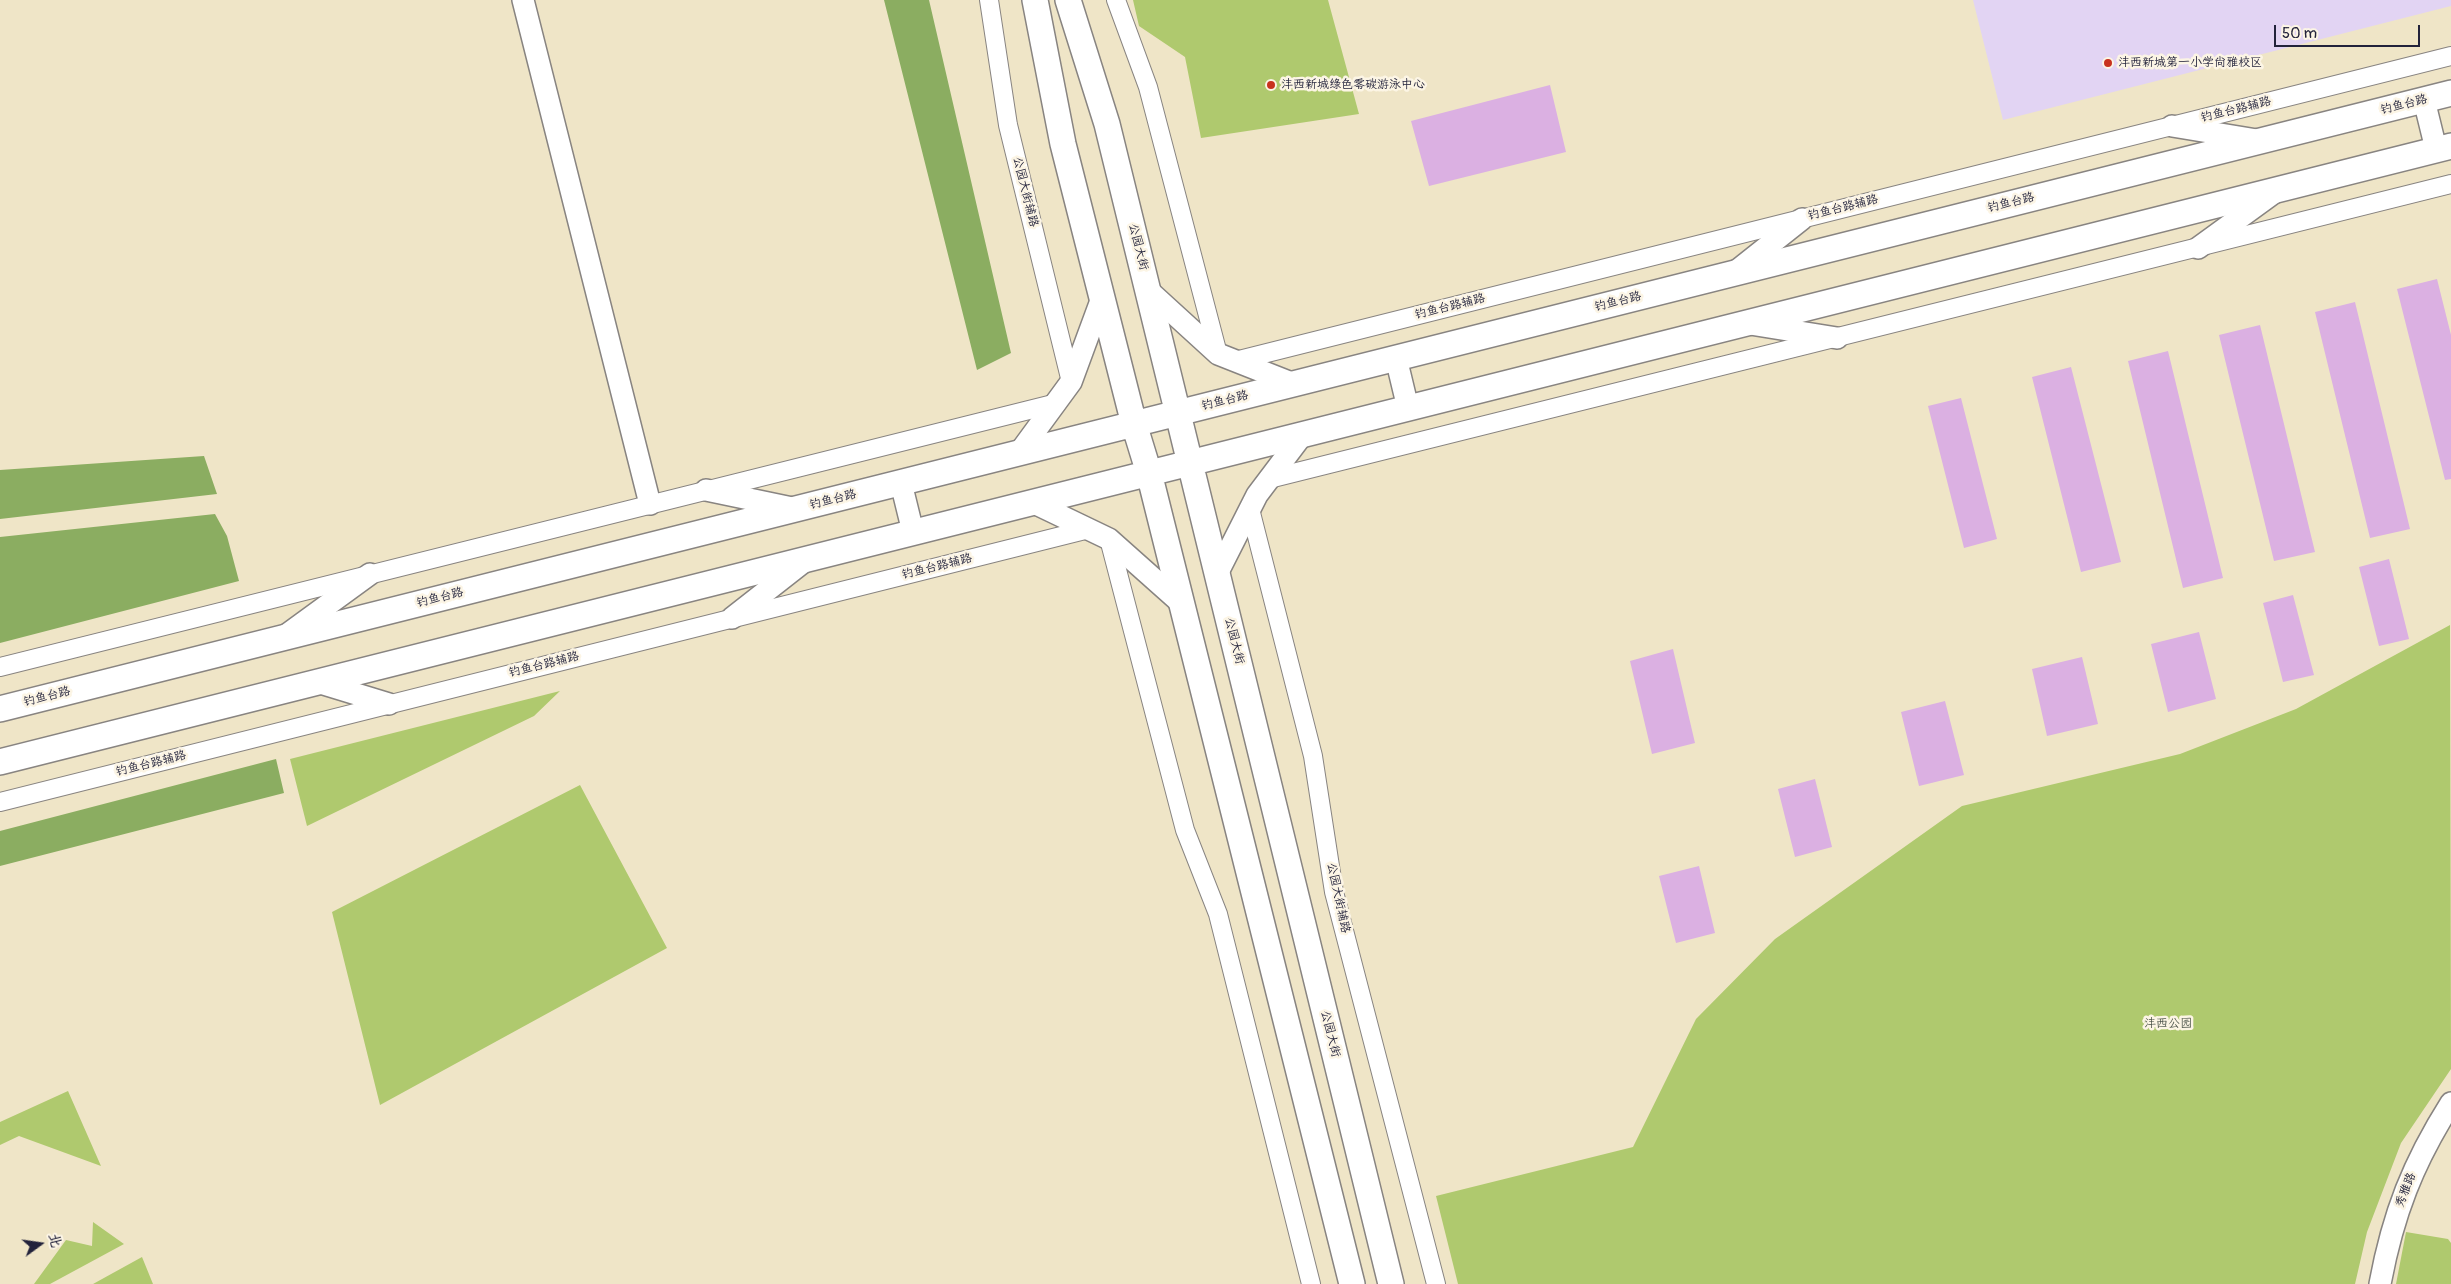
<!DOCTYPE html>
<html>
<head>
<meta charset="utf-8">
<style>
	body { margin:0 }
	#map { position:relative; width:2451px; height:1284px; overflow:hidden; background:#efe5c7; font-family:Pangolin,"LXGW WenKai TC",sans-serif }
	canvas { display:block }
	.north { position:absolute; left:15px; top:1219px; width:50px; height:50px; -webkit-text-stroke:4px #fcf5e5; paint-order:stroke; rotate:76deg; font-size:14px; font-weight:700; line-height:20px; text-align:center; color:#22223b }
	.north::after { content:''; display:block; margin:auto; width:18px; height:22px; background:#22223b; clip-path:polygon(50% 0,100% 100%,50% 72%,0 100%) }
	.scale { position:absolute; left:2274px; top:25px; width:146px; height:22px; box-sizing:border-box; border:2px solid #22223b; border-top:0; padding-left:6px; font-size:15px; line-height:18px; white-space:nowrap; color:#22223b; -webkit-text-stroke:4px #fcf5e5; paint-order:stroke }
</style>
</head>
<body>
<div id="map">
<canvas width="2451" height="1284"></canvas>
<div class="north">北</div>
<div class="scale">50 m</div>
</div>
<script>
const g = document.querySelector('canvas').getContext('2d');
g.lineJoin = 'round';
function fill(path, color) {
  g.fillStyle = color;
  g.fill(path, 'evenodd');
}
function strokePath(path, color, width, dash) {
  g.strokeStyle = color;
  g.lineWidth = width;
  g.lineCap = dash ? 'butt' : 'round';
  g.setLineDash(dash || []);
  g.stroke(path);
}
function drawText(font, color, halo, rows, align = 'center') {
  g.font = font + ' Pangolin,"LXGW WenKai TC",sans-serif';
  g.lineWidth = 5;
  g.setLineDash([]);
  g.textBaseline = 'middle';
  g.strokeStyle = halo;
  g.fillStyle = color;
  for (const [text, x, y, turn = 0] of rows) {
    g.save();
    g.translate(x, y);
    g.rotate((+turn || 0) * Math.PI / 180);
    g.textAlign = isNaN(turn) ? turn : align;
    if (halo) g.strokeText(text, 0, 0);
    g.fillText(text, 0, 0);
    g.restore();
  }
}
fill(new Path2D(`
	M 1973,0 L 2451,0 L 2451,6 L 2003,120 Z`), '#e2d4f3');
fill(new Path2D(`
	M 1133,0 L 1328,0 L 1359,114 L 1201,138 L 1185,57 L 1139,26 Z
	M 2450,625 L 2451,1069 L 2401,1143 L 2367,1232 L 2355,1284 L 1458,1284 L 1436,1196 L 1633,1147 L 1696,1019 L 1775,939 L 1962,806 L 2180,754 L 2296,709 Z
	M 560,691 L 534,716 L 307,826 L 290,759 Z
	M 580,785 L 667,948 L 380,1105 L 332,912 Z
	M 68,1091 L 101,1166 L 19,1136 L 0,1145 L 0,1122 Z
	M 93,1222 L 124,1244 L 50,1284 L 34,1284 L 66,1240 L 92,1246 Z
	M 2406,1232 L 2448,1239 L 2451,1243 L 2451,1284 L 2396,1284 Z
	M 142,1257 L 153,1284 L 93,1284 Z`), '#afc96e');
fill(new Path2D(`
	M 884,0 L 929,0 L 1011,353 L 977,370 Z
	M 204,456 L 217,494 L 0,519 L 0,470 Z
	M 215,514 L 227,536 L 239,581 L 0,643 L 0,537 Z
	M 276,759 L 284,793 L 0,866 L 0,831 Z`), '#8bad61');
fill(new Path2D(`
	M 1550,85 L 1566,152 L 1429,186 L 1411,121 Z
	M 2437,279 L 2451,335 L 2451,479 L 2445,480 L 2397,289 Z
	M 2355,302 L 2410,529 L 2370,538 L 2315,312 Z
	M 2260,325 L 2315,552 L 2274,561 L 2219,335 Z
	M 2168,351 L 2223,578 L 2183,588 L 2128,361 Z
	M 2071,367 L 2121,562 L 2081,572 L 2032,377 Z
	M 1961,398 L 1997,539 L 1964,548 L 1928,406 Z
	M 2389,559 L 2409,639 L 2379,646 L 2359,567 Z
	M 2293,595 L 2314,675 L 2283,682 L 2263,603 Z
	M 2199,632 L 2216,699 L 2168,712 L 2151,644 Z
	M 1673,649 L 1695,743 L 1652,754 L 1630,661 Z
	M 2082,657 L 2098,724 L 2047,736 L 2032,669 Z
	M 1945,701 L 1964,775 L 1919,786 L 1901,712 Z
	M 1815,779 L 1832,847 L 1795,857 L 1778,789 Z
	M 1699,866 L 1715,933 L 1676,943 L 1659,876 Z`), '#dbb0e2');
const minor = new Path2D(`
	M 989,0 L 1008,125 L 1071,382
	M 1116,0 L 1148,87 L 1218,354
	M 1235,361 L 2451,56
	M 1269,479 L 2451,184
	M 1250,509 L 1313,756 L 1334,892 L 1436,1284
	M 1109,539 L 1185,830 L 1218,914 L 1311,1284
	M 0,667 L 1057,403
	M 0,802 L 1089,529`);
const tertiary = new Path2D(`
	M 523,0 L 650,504
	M 2424,100 L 2436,149
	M 2172,126 L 2257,140
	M 2198,248 L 2275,192
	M 1734,273 L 1802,219
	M 1149,291 L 1218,354 L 1294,384
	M 1750,324 L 1837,338
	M 1396,358 L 1408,408
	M 1019,453 L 1071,382 L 1102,298
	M 901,483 L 913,532
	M 706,490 L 797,509
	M 1032,502 L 1109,539 L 1182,604
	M 1217,574 L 1257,495 L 1303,434
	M 732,618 L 806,560
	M 285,636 L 370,574
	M 317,682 L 389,704
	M 2380,1284 C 2393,1214 2413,1163 2451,1103`);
const secondary = new Path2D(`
	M 1035,0 L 1063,144 L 1134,424 L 1149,473 L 1352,1284
	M 1068,0 L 1107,124 L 1391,1284
	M 0,709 L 2451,93
	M 0,762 L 2451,146`);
strokePath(minor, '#888481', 20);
strokePath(tertiary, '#888481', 24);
strokePath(secondary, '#888481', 28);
strokePath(minor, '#fff', 18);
strokePath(tertiary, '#fff', 21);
strokePath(secondary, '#fff', 25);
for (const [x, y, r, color] of [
	[2108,63,5,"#c8321e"],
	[1271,85,5,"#c8321e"]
]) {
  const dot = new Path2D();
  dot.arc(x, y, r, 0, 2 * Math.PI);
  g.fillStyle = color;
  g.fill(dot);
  strokePath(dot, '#fcf5e5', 2);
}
drawText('12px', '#22223b', '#fcf5e5', [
	["沣西新城第一小学尚雅校区",2118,63],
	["沣西新城绿色零碳游泳中心",1281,85]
], 'left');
drawText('12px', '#22223b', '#fcf5e5', [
	["钓鱼台路",2404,105,-14],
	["钓鱼台路辅路",2236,110,-14],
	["公园大街辅路",1025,192,76],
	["钓鱼台路",2011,203,-14],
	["钓鱼台路辅路",1843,208,-14],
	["公园大街",1138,247,76],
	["钓鱼台路",1618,302,-14],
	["钓鱼台路辅路",1450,307,-14],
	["钓鱼台路",1225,401,-14],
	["钓鱼台路",833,500,-14],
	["钓鱼台路辅路",937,567,-14],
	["钓鱼台路",440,598,-14],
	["公园大街",1234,641,76],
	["钓鱼台路辅路",544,665,-14],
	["钓鱼台路",47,697,-14],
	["钓鱼台路辅路",151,764,-14],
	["公园大街辅路",1338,898,78],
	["公园大街",1330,1034,76],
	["秀雅路",2406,1190,-69]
]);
drawText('12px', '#4c544a', '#fcf5e5', [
	["沣西公园",2168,1024]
]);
</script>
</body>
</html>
